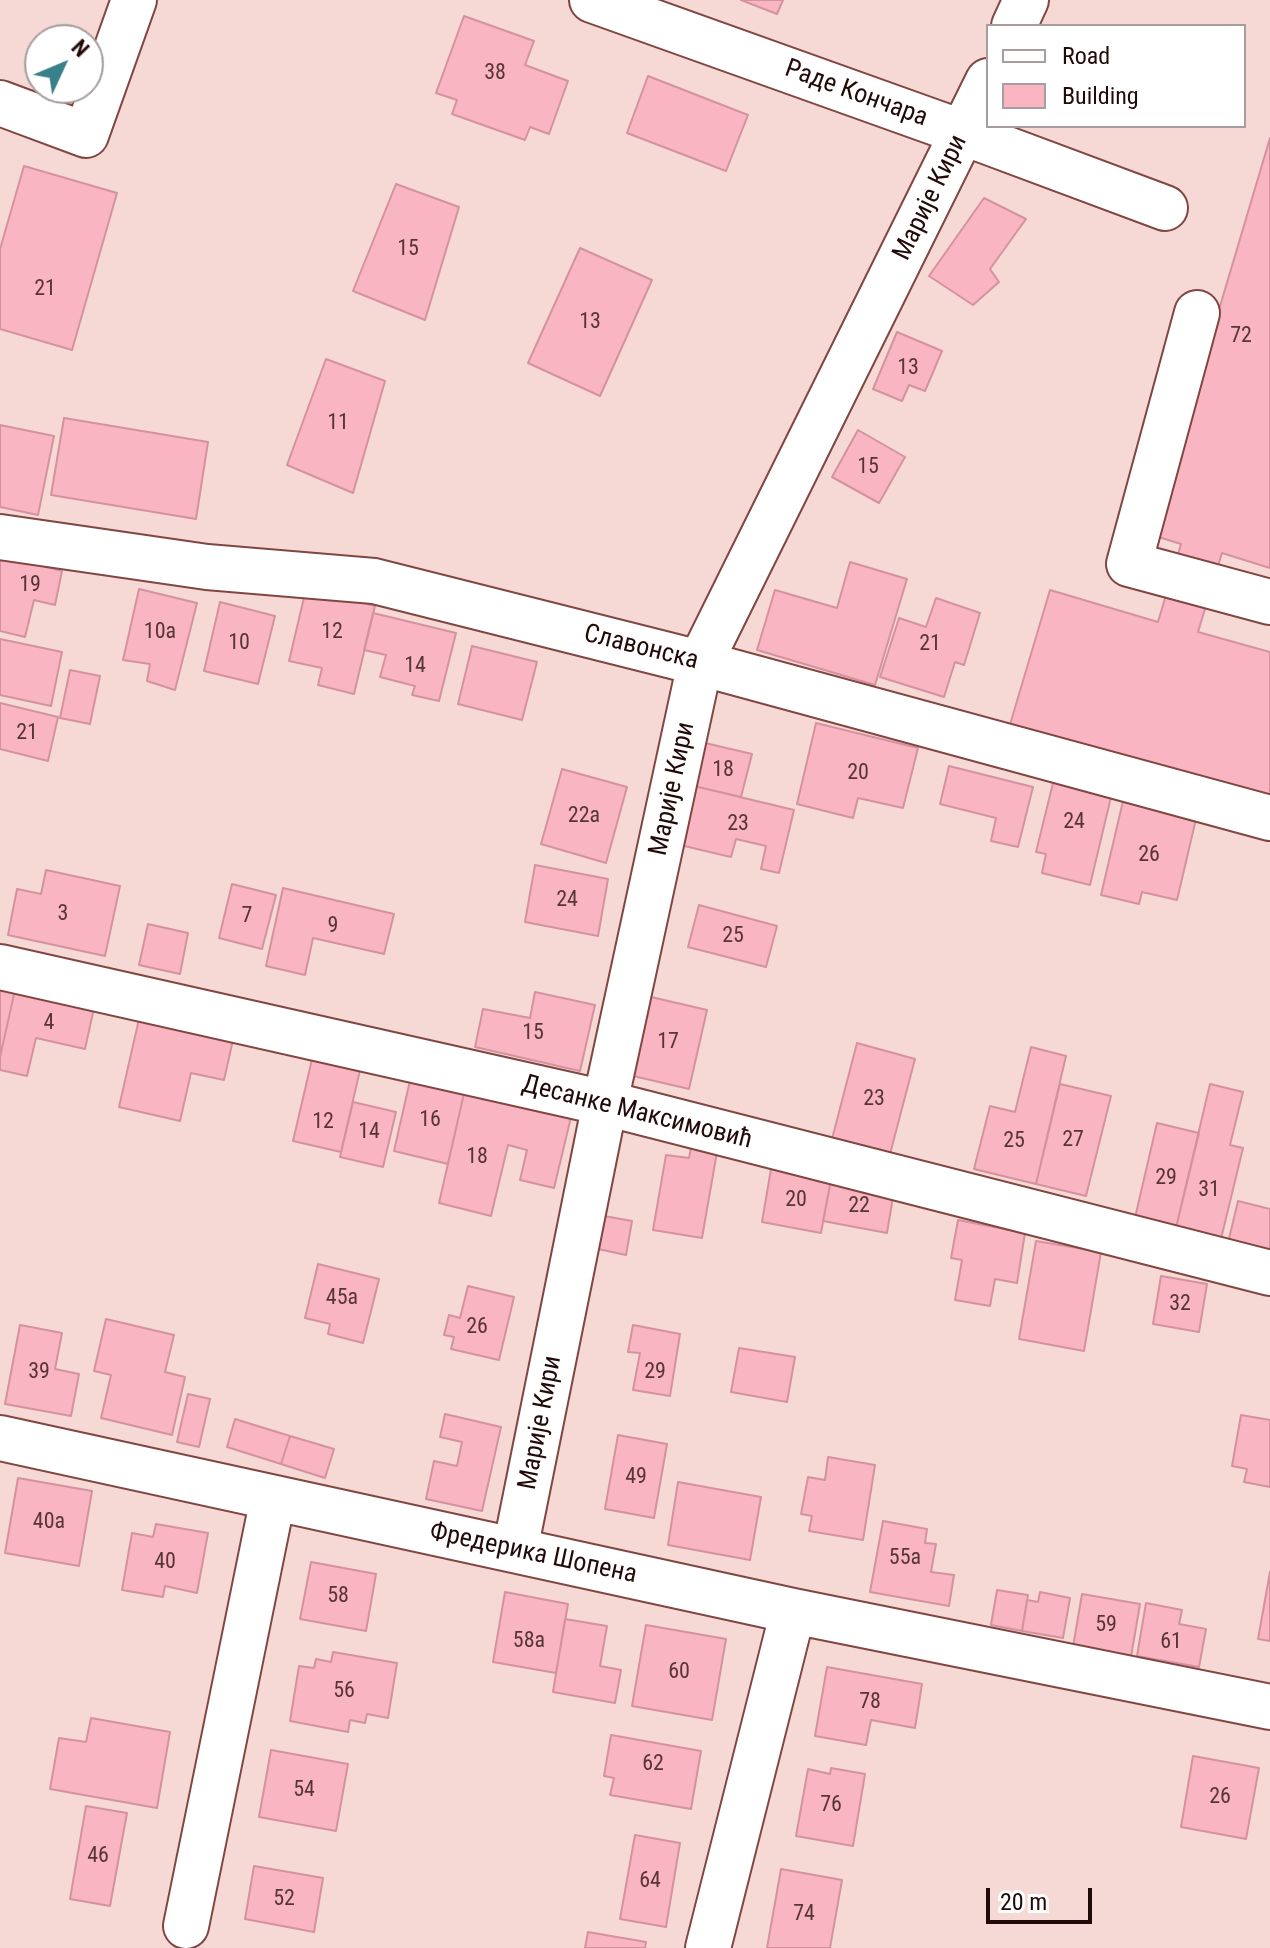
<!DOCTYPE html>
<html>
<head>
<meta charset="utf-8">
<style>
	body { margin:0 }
	#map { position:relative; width:1270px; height:1948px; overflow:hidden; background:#f6d9d5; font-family:"Roboto Condensed",sans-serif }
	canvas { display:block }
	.legend { position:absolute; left:986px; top:24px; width:260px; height:104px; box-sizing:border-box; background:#fff; border:2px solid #a69d9c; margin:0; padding:10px 14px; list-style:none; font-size:24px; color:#210a08 }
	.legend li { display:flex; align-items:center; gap:16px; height:40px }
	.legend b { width:40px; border:2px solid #a69d9c }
	.north { position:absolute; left:24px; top:24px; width:80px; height:80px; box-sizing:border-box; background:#fff; border:2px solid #a69d9c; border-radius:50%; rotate:46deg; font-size:22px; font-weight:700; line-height:32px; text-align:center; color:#210a08 }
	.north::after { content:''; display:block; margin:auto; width:28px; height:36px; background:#398189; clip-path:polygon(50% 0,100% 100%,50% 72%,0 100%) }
	.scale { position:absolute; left:986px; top:1888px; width:106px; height:36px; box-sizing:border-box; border:4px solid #210a08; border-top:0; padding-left:10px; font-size:24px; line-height:28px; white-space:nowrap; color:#210a08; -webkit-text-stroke:6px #fff; paint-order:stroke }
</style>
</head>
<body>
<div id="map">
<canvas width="1270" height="1948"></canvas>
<ul class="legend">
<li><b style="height:10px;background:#fff"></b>Road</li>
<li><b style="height:22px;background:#fab5c3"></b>Building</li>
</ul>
<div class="north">N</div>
<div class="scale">20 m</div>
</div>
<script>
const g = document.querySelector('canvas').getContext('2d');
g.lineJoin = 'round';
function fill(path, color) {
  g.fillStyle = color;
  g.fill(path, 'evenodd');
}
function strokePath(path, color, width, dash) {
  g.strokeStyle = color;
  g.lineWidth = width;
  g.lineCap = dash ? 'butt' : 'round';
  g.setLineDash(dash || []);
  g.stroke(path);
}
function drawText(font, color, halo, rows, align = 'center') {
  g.font = font + ' "Roboto Condensed",sans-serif';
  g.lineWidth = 6;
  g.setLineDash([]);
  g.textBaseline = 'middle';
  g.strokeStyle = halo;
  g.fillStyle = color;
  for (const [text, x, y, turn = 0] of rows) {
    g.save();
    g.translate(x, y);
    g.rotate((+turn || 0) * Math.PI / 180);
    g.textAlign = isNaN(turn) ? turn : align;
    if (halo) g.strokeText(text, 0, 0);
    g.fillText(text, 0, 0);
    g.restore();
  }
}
const building = new Path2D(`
	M 741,0 L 783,0 L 777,14 Z
	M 464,16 L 534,41 L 525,65 L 568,81 L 549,134 L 530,127 L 525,140 L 452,114 L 457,100 L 436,93 Z
	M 648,76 L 748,115 L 726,171 L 627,133 Z
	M 1270,138 L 1270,568 L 1222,553 L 1198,632 L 1270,652 L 1270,817 L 1006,738 L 1050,590 L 1158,622 L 1181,544 L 1152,535 Z
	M 24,166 L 117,193 L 72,350 L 0,329 L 0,249 Z
	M 396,184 L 459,207 L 425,320 L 353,291 Z
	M 984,198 L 1026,219 L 990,269 L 999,282 L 973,305 L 929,276 Z
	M 580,248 L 652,280 L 600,396 L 528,363 Z
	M 897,332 L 942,351 L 925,391 L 909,385 L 902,401 L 873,389 Z
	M 326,359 L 385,381 L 353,493 L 287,465 Z
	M 64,418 L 208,442 L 196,519 L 51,495 Z
	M 0,425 L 54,436 L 38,515 L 0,507 Z
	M 858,430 L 905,457 L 879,503 L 832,477 Z
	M 0,555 L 62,571 L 55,605 L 34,600 L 25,637 L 0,631 Z
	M 850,562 L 907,579 L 875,685 L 757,650 L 775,590 L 837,608 Z
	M 139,589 L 197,603 L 175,690 L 147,681 L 150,664 L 123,660 Z
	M 306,589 L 375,606 L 354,694 L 318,685 L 322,668 L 289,661 Z
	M 936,598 L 980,613 L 964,665 L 955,662 L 944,697 L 880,677 L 899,618 L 926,627 Z
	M 220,602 L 275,616 L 258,684 L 204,671 Z
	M 373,613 L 456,633 L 439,701 L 412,695 L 415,686 L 380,677 L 386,655 L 364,650 Z
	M 0,639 L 62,652 L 51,706 L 0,695 Z
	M 472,646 L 537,662 L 522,720 L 458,704 Z
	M 70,670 L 100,676 L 90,724 L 60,718 Z
	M 0,703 L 58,717 L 48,761 L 0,749 Z
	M 816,723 L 918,748 L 903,808 L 858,798 L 853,818 L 797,804 Z
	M 705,743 L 752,754 L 741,797 L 694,786 Z
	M 949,766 L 1033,787 L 1018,847 L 991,841 L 996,818 L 940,804 Z
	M 562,769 L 627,787 L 606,863 L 541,844 Z
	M 1054,779 L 1112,793 L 1090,885 L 1042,873 L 1046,854 L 1036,852 Z
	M 694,786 L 794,810 L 779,873 L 761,869 L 766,846 L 736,839 L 731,857 L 680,845 Z
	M 1123,801 L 1196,819 L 1177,900 L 1142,892 L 1139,904 L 1101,895 Z
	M 535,865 L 608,879 L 598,936 L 525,922 Z
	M 46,870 L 120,886 L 105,956 L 8,935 L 17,889 L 41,894 Z
	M 232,884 L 276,895 L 262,949 L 219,938 Z
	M 283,888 L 394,914 L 384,954 L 313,938 L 305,975 L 266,966 Z
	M 699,905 L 777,926 L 766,967 L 688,947 Z
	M 148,924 L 188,933 L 180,974 L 139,965 Z
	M 0,986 L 15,990 L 0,1057 Z
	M 15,990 L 94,1008 L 85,1049 L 36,1038 L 27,1076 L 0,1070 L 0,1057 Z
	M 535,992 L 595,1005 L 580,1071 L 475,1047 L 483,1009 L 530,1018 Z
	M 647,996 L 707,1010 L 689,1089 L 629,1075 Z
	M 139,1019 L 233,1040 L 224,1080 L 191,1073 L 180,1121 L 119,1107 Z
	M 857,1043 L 915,1059 L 890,1154 L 832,1139 Z
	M 1031,1047 L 1066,1056 L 1036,1184 L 974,1169 L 990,1106 L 1015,1112 Z
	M 313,1055 L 361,1066 L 341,1152 L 293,1141 Z
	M 411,1076 L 465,1089 L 448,1164 L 394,1151 Z
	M 1060,1084 L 1111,1096 L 1086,1196 L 1036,1184 Z
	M 1210,1084 L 1243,1092 L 1230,1145 L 1243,1148 L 1220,1243 L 1175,1232 Z
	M 465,1089 L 572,1113 L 554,1188 L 520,1180 L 527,1150 L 508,1145 L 491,1216 L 439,1203 Z
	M 353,1102 L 396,1112 L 383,1167 L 340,1157 Z
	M 1157,1123 L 1199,1133 L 1175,1232 L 1134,1222 Z
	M 692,1142 L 718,1146 L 702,1238 L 653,1230 L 666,1155 L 689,1158 Z
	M 771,1169 L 831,1180 L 821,1233 L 762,1222 Z
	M 831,1180 L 894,1191 L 887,1233 L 823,1221 Z
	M 1238,1201 L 1270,1209 L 1270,1257 L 1227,1247 Z
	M 604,1216 L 632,1221 L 626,1255 L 598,1249 Z
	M 958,1220 L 1025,1233 L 1017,1283 L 995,1279 L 990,1306 L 955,1300 L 962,1260 L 951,1258 Z
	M 1036,1241 L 1101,1252 L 1084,1351 L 1019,1339 Z
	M 318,1264 L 379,1279 L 363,1343 L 328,1334 L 330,1324 L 305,1318 Z
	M 1161,1276 L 1207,1284 L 1199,1332 L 1153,1324 Z
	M 468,1286 L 514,1297 L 499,1360 L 451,1349 L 454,1337 L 444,1335 L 449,1315 L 460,1318 Z
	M 106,1319 L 174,1335 L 165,1372 L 185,1377 L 172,1435 L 101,1418 L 111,1375 L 94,1371 Z
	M 20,1325 L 62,1333 L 55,1369 L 79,1374 L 71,1416 L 5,1404 Z
	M 633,1325 L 680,1334 L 670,1396 L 633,1390 L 640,1353 L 628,1352 Z
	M 739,1348 L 795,1357 L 787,1402 L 731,1392 Z
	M 188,1394 L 210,1399 L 199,1447 L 177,1442 Z
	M 445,1414 L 501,1427 L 482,1511 L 426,1499 L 434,1461 L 457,1466 L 462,1442 L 440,1437 Z
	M 1241,1415 L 1270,1420 L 1270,1487 L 1244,1482 L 1247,1469 L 1232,1466 Z
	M 235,1419 L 290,1436 L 281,1464 L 227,1447 Z
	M 618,1435 L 667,1444 L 654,1518 L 605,1509 Z
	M 290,1436 L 334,1449 L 325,1478 L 281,1464 Z
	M 828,1457 L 875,1465 L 863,1540 L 809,1531 L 812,1516 L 801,1514 L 808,1477 L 825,1480 Z
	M 18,1478 L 92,1491 L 79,1566 L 5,1553 Z
	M 678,1482 L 761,1497 L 750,1560 L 668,1545 Z
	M 883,1521 L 927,1529 L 925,1543 L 936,1544 L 931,1572 L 954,1575 L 949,1606 L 870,1592 Z
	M 156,1524 L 208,1533 L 197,1593 L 165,1586 L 163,1597 L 122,1590 L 132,1533 L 153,1537 Z
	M 311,1562 L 376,1574 L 366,1631 L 300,1619 Z
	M 1270,1572 L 1270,1641 L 1258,1639 Z
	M 997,1590 L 1028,1595 L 1022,1631 L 991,1625 Z
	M 505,1592 L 568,1604 L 556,1673 L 493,1662 Z
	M 1040,1592 L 1070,1598 L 1063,1638 L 1022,1631 L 1027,1600 L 1038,1602 Z
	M 1082,1594 L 1140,1604 L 1131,1657 L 1073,1647 Z
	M 1146,1603 L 1182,1610 L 1179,1624 L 1206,1629 L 1199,1667 L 1137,1656 Z
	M 565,1619 L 607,1626 L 600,1666 L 621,1670 L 615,1703 L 553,1692 Z
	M 646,1625 L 726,1639 L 712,1720 L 632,1706 Z
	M 333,1652 L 397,1663 L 388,1718 L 367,1714 L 365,1723 L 350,1720 L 348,1732 L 290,1721 L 299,1666 L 314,1668 L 316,1659 L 331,1662 Z
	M 827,1667 L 922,1684 L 915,1728 L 871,1720 L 866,1745 L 815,1736 Z
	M 91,1718 L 170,1732 L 157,1808 L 50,1789 L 59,1738 L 86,1742 Z
	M 611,1735 L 701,1751 L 691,1809 L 610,1795 L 614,1778 L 604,1776 Z
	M 271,1750 L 348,1764 L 336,1831 L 259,1817 Z
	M 1193,1756 L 1259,1768 L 1246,1839 L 1181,1827 Z
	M 831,1768 L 865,1774 L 853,1846 L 796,1836 L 808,1769 L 830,1774 Z
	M 86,1806 L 127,1813 L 110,1906 L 70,1899 Z
	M 635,1835 L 680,1843 L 666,1927 L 620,1919 Z
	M 254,1866 L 323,1878 L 314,1932 L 245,1919 Z
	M 781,1869 L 842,1880 L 830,1948 L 767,1948 Z
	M 588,1932 L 646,1942 L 645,1948 L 585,1948 Z`);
fill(building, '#fab5c3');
strokePath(building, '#d4929f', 2);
const minor = new Path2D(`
	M 592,0 L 964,133 L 1165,208
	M 1014,26 L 1026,0
	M 0,103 L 86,135 L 134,0
	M 1197,313 L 1129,564 L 1270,602
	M 0,537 L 207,567 L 374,581 L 700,663 L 1270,818
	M 0,967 L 605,1103 L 1270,1273
	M 0,1438 L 793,1611 L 1270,1707
	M 515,1550 L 605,1103 L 700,663 L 988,81
	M 186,1926 L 273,1498
	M 708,1948 L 793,1611`);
strokePath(minor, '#814641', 48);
strokePath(minor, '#fff', 44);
drawText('22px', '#573537', null, [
	["38",495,73],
	["15",408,249],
	["21",45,289],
	["13",590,322],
	["72",1241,336],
	["13",908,368],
	["11",338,423],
	["15",868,467],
	["19",30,585],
	["10a",160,632],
	["12",332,632],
	["10",239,643],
	["21",930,644],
	["14",415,666],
	["21",27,733],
	["18",723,770],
	["20",858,773],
	["22a",584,816],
	["24",1074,822],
	["23",738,824],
	["26",1149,855],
	["24",567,900],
	["3",63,914],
	["7",247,916],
	["9",333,926],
	["25",733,936],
	["4",49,1023],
	["15",533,1033],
	["17",668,1042],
	["23",874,1099],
	["16",430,1120],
	["12",323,1122],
	["14",369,1132],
	["27",1073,1140],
	["25",1014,1141],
	["18",477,1157],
	["29",1166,1178],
	["31",1209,1190],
	["20",796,1200],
	["22",859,1206],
	["45a",342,1298],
	["32",1180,1304],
	["26",477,1327],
	["39",39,1372],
	["29",655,1372],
	["49",636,1477],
	["40a",49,1522],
	["55a",905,1558],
	["40",165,1562],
	["58",338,1596],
	["59",1106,1625],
	["58a",529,1641],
	["61",1171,1642],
	["60",679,1672],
	["56",344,1691],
	["78",870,1702],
	["62",653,1764],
	["54",304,1790],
	["26",1220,1797],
	["76",831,1805],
	["46",98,1856],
	["64",650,1881],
	["52",284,1899],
	["74",804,1914]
]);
drawText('26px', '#210a08', '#fff', [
	["Раде Кончара",856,94,20],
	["Марије Кири",931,198,-64],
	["Славонска",641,648,14],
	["Марије Кири",673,789,-78],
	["Десанке Максимовић",637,1113,14],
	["Марије Кири",541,1423,-79],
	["Фредерика Шопена",533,1554,12]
]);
</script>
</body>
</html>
